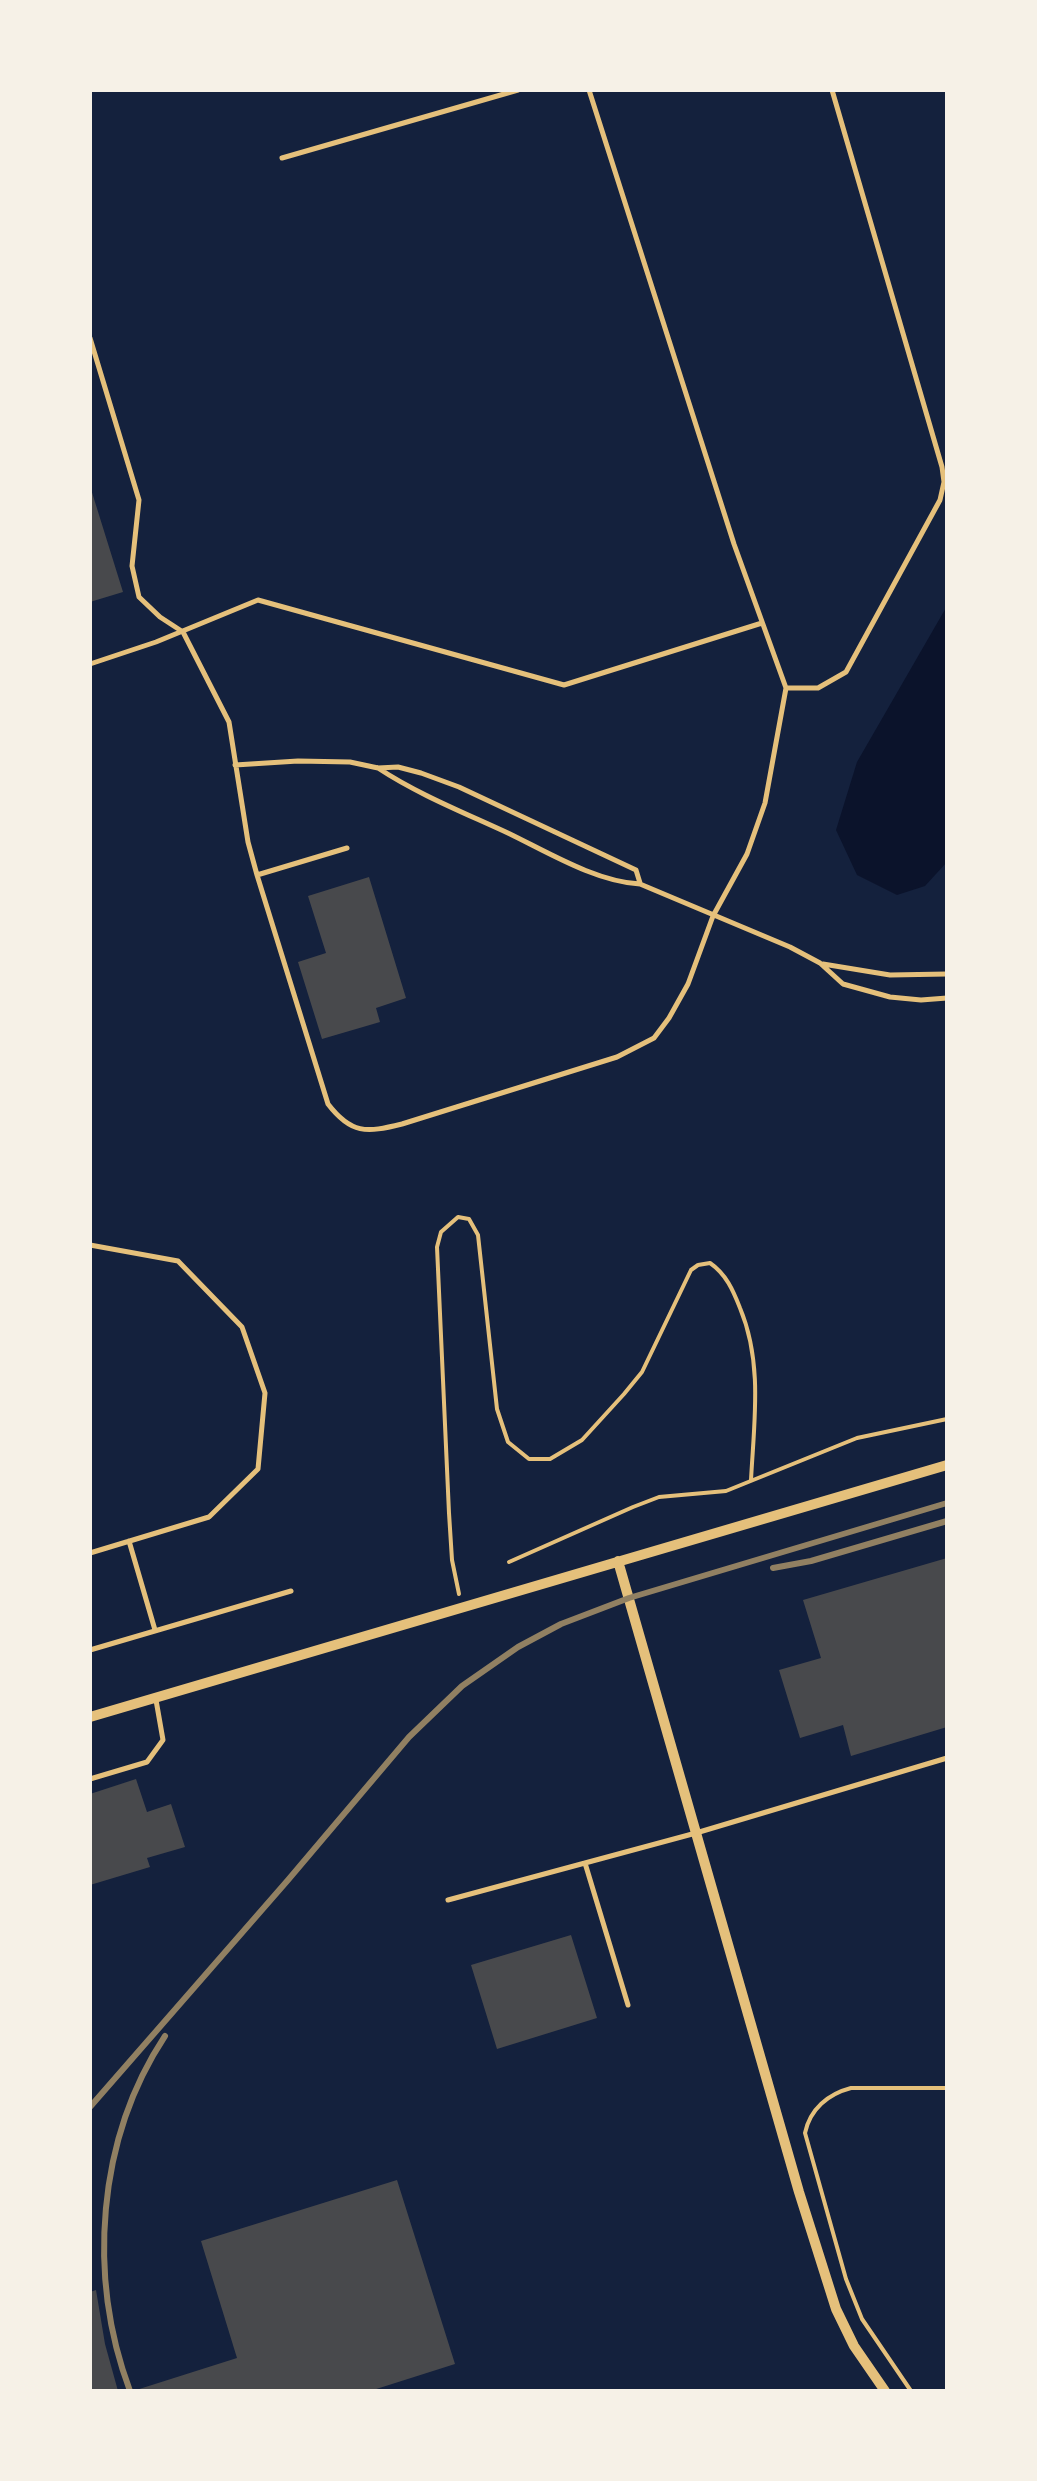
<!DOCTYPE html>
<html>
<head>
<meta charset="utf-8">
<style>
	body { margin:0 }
	#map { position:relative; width:1037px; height:2481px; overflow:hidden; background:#14213d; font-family:Figtree,sans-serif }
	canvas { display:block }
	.frame { position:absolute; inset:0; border:92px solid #f6f1e7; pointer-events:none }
</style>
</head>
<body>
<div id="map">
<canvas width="1037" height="2481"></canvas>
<div class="frame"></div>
</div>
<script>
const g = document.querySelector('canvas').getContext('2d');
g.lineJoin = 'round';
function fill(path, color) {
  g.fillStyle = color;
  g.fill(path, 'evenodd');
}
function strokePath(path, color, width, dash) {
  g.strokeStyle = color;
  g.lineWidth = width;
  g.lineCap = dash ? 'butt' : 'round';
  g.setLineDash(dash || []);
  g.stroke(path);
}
fill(new Path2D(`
	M 947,606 L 947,862 L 925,886 L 897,895 L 857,875 L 836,830 L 857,762 Z`), '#0b132b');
fill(new Path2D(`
	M 90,486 L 123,592 L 90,602 Z
	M 369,877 L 406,998 L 376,1008 L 380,1022 L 322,1039 L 298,962 L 326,953 L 308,896 Z
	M 947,1558 L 947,1727 L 851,1756 L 843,1725 L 800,1738 L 779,1670 L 821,1658 L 803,1600 Z
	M 136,1779 L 147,1812 L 171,1804 L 185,1847 L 147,1858 L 150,1867 L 90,1885 L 90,1794 Z
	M 571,1935 L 597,2018 L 497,2049 L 471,1965 Z
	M 397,2180 L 455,2364 L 370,2391 L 133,2391 L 237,2358 L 201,2241 Z
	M 96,2290 L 105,2344 L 118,2391 L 90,2391 L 90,2292 Z`), '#48494c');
strokePath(new Path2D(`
	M 509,1562 L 633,1507 L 659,1497 L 726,1491 L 857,1438 L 947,1419
	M 459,1594 L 452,1560 L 449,1513 L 437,1247 L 441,1232 L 458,1217 L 469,1219 L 478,1235 L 497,1409 L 508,1442 L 529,1459 L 550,1459 L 582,1440 L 624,1394 L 642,1372 L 691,1270 L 698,1265 L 710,1263 C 726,1274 733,1290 740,1308 C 763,1363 754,1422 751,1480
	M 911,2391 L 862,2319 L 846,2279 L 805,2133 C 810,2109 828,2094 851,2088 L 947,2088`), '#e5c07b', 4);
strokePath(new Path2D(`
	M 589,90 L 734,544 L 786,688 L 818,688 L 846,672 L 940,500 L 944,482 L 942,467 L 832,90
	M 282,158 L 518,90
	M 90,338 L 139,500 L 132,566 L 139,597 L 160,617 L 183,632 L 229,722 L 248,842 L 257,875 L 328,1104 C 351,1134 366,1133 402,1124 L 617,1057 L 654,1038 L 669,1018 L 688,984 L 713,916 L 747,854 L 765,803 L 786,688
	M 90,664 L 156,642 L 258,600 L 564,685 L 762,623
	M 235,765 L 298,761 L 350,762 L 378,768 L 398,767 L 421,773 L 459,787 L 636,870 L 640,883
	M 378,768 C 419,795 465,813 510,834 C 549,853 597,882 640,884 L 790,947 L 820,963 L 843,984 L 890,997 L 921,1000 L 947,998
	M 257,875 L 347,848
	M 823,964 L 890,975 L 947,974
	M 90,1245 L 178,1261 L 242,1327 L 265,1393 L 258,1469 L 209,1517 L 90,1553
	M 129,1541 L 155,1630
	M 90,1650 L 291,1591
	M 90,1779 L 147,1762 L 163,1740 L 156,1700
	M 585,1863 L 628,2005
	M 448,1900 L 696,1833 L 947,1758`), '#e5c07b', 5);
strokePath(new Path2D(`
	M 618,1561 L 799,2192 L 836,2309 L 854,2346 L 885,2391
	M 90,1717 L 947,1465`), '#e5c07b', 10);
strokePath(new Path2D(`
	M 773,1568 L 811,1561 L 947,1521
	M 90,2107 L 288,1880 L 409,1737 L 462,1686 L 518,1647 L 561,1624 L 629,1598 L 947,1503
	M 130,2391 C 87,2276 97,2139 165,2036`), '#918062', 6);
</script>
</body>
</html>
